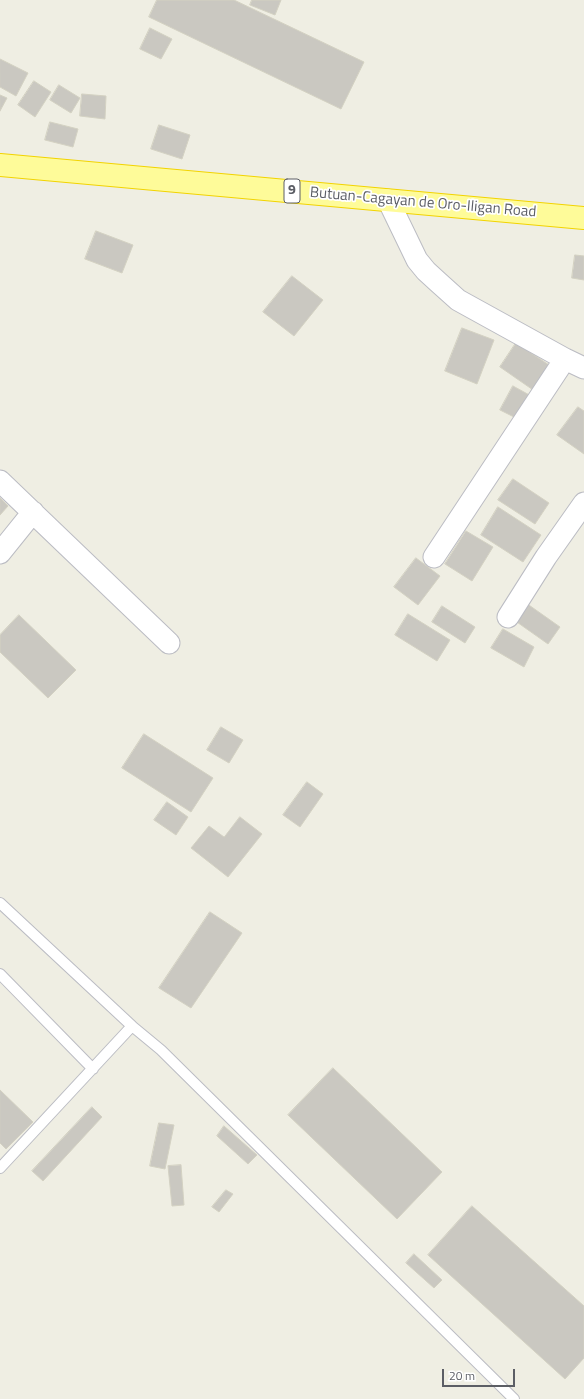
<!DOCTYPE html>
<html>
<head>
<meta charset="utf-8">
<style>
	body { margin:0 }
	#map { position:relative; width:584px; height:1399px; overflow:hidden; background:#efeee3; font-family:"Titillium Web",sans-serif }
	canvas { display:block }
	.scale { position:absolute; left:442px; top:1369px; width:73px; height:18px; box-sizing:border-box; border:2px solid #5c5e65; border-top:0; padding-left:5px; font-size:12px; line-height:14px; white-space:nowrap; color:#5c5e65; -webkit-text-stroke:3px #fff; paint-order:stroke }
</style>
</head>
<body>
<div id="map">
<canvas width="584" height="1399"></canvas>
<div class="scale">20 m</div>
</div>
<script>
const g = document.querySelector('canvas').getContext('2d');
g.lineJoin = 'round';
function fill(path, color) {
  g.fillStyle = color;
  g.fill(path, 'evenodd');
}
function strokePath(path, color, width, dash) {
  g.strokeStyle = color;
  g.lineWidth = width;
  g.lineCap = dash ? 'butt' : 'round';
  g.setLineDash(dash || []);
  g.stroke(path);
}
function drawText(font, color, halo, rows, align = 'center') {
  g.font = font + ' "Titillium Web",sans-serif';
  g.lineWidth = 3.5;
  g.setLineDash([]);
  g.textBaseline = 'middle';
  g.strokeStyle = halo;
  g.fillStyle = color;
  for (const [text, x, y, turn = 0] of rows) {
    g.save();
    g.translate(x, y);
    g.rotate((+turn || 0) * Math.PI / 180);
    g.textAlign = isNaN(turn) ? turn : align;
    if (halo) g.strokeText(text, 0, 0);
    g.fillText(text, 0, 0);
    g.restore();
  }
}
const building = new Path2D(`
	M 157,0 L 234,0 L 364,62 L 341,109 L 149,17 Z
	M 252,0 L 281,0 L 275,15 L 250,5 Z
	M 150,28 L 172,39 L 161,59 L 140,49 Z
	M 0,59 L 28,73 L 16,96 L 0,87 Z
	M 34,81 L 51,92 L 35,117 L 18,105 Z
	M 59,85 L 80,98 L 71,113 L 50,100 Z
	M 82,94 L 106,96 L 105,119 L 80,116 Z
	M 0,95 L 7,98 L 0,111 Z
	M 50,122 L 78,129 L 73,147 L 45,140 Z
	M 159,125 L 190,135 L 182,159 L 151,149 Z
	M 96,231 L 133,245 L 122,273 L 85,259 Z
	M 575,255 L 584,256 L 584,280 L 572,278 Z
	M 292,276 L 323,300 L 294,336 L 263,312 Z
	M 462,328 L 494,340 L 477,384 L 445,371 Z
	M 516,343 L 552,367 L 536,392 L 500,367 Z
	M 513,386 L 533,397 L 520,420 L 500,410 Z
	M 578,407 L 584,411 L 584,454 L 557,435 Z
	M 513,479 L 549,503 L 535,524 L 498,500 Z
	M 0,498 L 8,506 L 0,515 Z
	M 498,507 L 541,535 L 523,562 L 481,535 Z
	M 466,531 L 493,547 L 472,581 L 445,564 Z
	M 416,558 L 440,576 L 418,605 L 394,587 Z
	M 526,603 L 560,627 L 548,644 L 514,620 Z
	M 442,606 L 475,627 L 465,643 L 432,622 Z
	M 408,614 L 450,640 L 437,661 L 395,635 Z
	M 19,615 L 76,670 L 48,698 L 0,652 L 0,635 Z
	M 503,629 L 534,647 L 524,667 L 491,648 Z
	M 221,727 L 243,740 L 229,763 L 207,750 Z
	M 144,734 L 213,778 L 191,812 L 122,768 Z
	M 307,782 L 323,794 L 300,827 L 283,815 Z
	M 167,802 L 188,817 L 176,835 L 154,820 Z
	M 240,817 L 262,834 L 228,877 L 191,848 L 209,826 L 224,837 Z
	M 210,912 L 242,933 L 191,1008 L 159,988 Z
	M 333,1068 L 442,1172 L 397,1219 L 288,1115 Z
	M 0,1090 L 33,1122 L 6,1149 L 0,1143 Z
	M 92,1107 L 102,1117 L 43,1181 L 32,1171 Z
	M 159,1123 L 174,1125 L 165,1169 L 150,1166 Z
	M 224,1126 L 257,1155 L 248,1164 L 217,1136 Z
	M 181,1165 L 184,1205 L 172,1206 L 168,1166 Z
	M 226,1190 L 233,1194 L 219,1212 L 212,1207 Z
	M 472,1206 L 584,1306 L 584,1358 L 565,1379 L 428,1255 Z
	M 414,1254 L 442,1280 L 434,1288 L 406,1263 Z`);
fill(building, '#cac8c1');
strokePath(building, '#d3d1c2', 1);
const service = new Path2D(`
	M 0,903 L 132,1026 L 0,1168
	M 0,974 L 93,1069
	M 132,1026 L 161,1050 L 514,1399`);
const minor = new Path2D(`
	M 388,200 L 417,260 L 426,271 L 438,282 L 458,300 L 565,359 L 584,368
	M 0,481 L 169,643
	M 0,553 L 33,512
	M 434,557 L 565,359
	M 508,617 L 546,557 L 584,503`);
const trunk = new Path2D(`
	M 0,165 L 584,218`);
strokePath(service, '#bbbcc3', 12);
strokePath(minor, '#bbbcc3', 23);
strokePath(trunk, '#f2d400', 24);
strokePath(service, '#fff', 10);
strokePath(minor, '#fff', 21);
strokePath(trunk, '#fefb99', 22);
for (const [x, y, w] of [
	[292,191,16]
]) {
  const box = new Path2D();
  box.roundRect(x - w / 2, y - 12, w, 24, 3);
  g.fillStyle = '#fff';
  g.fill(box);
  strokePath(box, '#5c5e65', 1);
}
drawText('bold 14px', '#5c5e65', null, [
	["9",292,191]
]);
drawText('15px', '#5c5e65', '#fff', [
	["Butuan-Cagayan de Oro-Iligan Road",423,203,5]
]);
</script>
</body>
</html>
